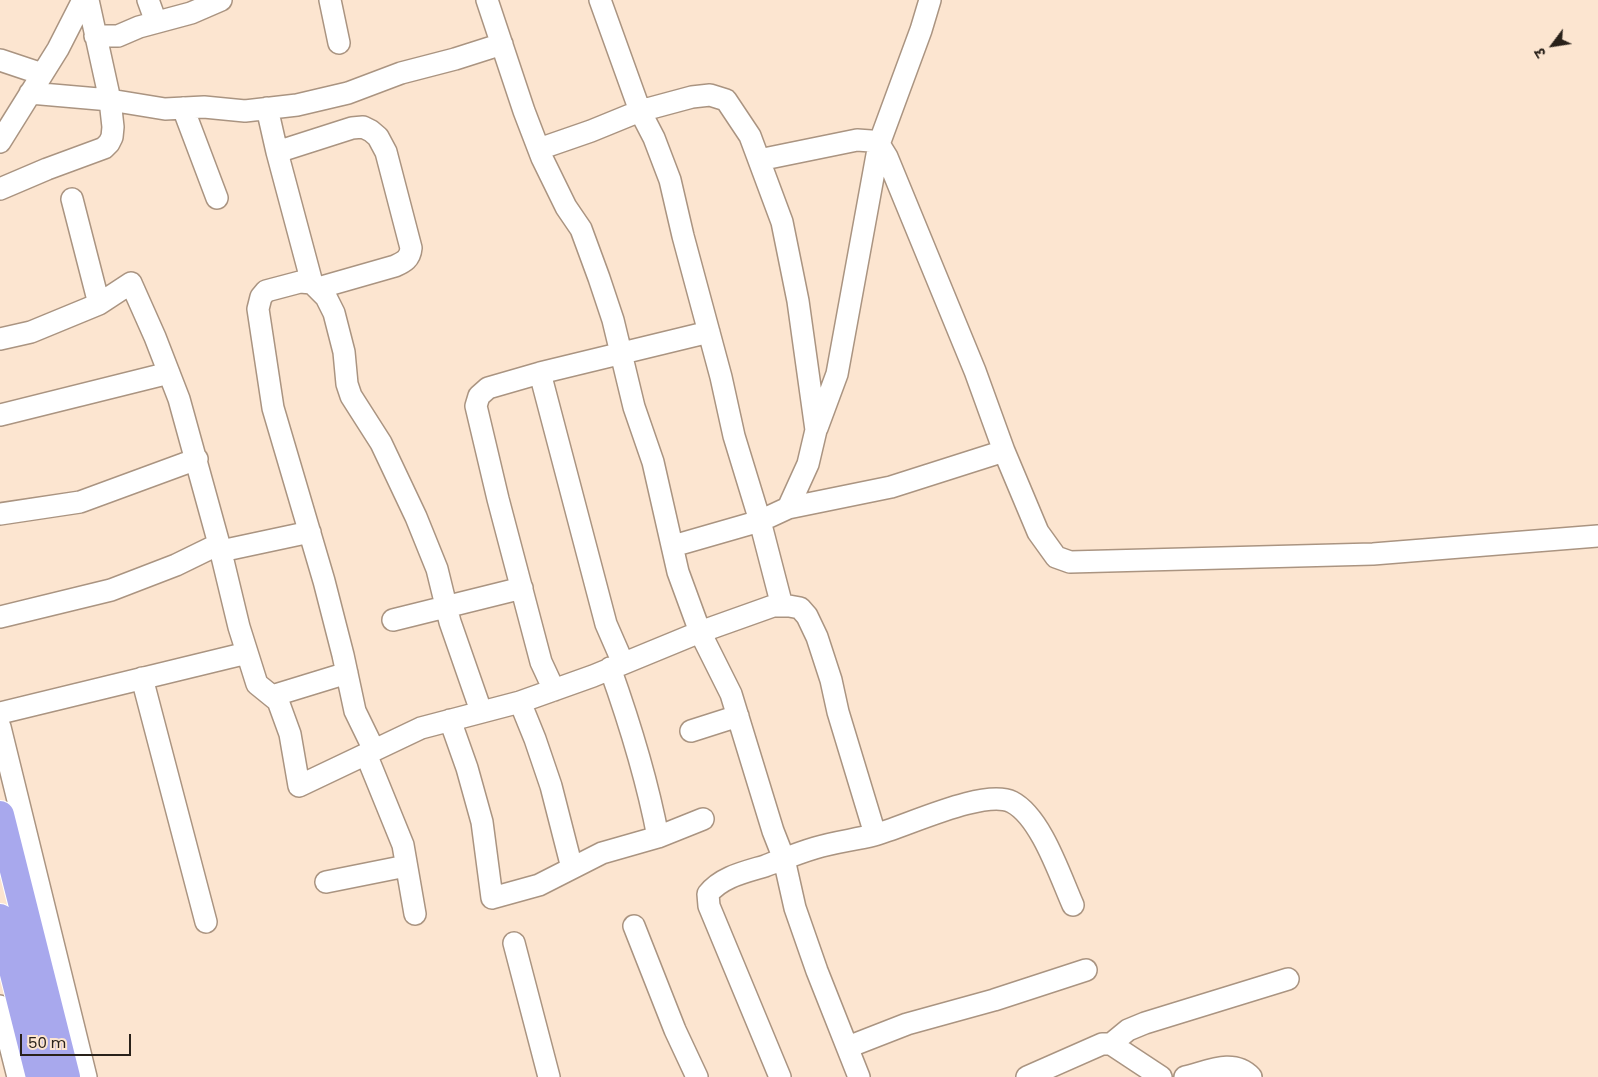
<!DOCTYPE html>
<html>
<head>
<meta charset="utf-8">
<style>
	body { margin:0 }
	#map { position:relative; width:1598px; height:1077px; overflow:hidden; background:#fce5d0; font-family:Poppins,"Noto Sans Devanagari",sans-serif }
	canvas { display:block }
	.north { position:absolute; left:1528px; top:20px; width:50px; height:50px; -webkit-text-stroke:4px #fce5d0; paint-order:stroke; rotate:239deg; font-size:14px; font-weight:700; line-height:20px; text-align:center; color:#29211a }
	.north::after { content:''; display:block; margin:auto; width:18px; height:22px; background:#29211a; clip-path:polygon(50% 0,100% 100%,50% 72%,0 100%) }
	.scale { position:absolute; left:20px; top:1034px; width:111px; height:22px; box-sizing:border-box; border:2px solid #29211a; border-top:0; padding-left:6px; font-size:15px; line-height:18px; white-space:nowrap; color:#29211a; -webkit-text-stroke:4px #fce5d0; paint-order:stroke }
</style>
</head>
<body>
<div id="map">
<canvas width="1598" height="1077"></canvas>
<div class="north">उ</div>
<div class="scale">50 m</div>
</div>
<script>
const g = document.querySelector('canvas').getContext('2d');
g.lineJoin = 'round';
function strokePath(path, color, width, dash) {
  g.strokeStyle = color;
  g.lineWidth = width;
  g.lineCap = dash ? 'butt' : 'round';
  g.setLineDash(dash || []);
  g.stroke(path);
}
const minor = new Path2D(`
	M 148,0 L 156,22
	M 330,0 L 339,43
	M 487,0 L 524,111 L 542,158 L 566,207 L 581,229 L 599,278 L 613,320 L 634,407 L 653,462 L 678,572 L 700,632 L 731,694 L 773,831 L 784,859 L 795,908 L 817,971 L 859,1077
	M 600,0 L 640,111 L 654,138 L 670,180 L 683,236 L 721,377 L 734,436 L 760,521 L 782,606
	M 95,36 L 118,36 L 139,27 L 191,13 L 221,0
	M 0,60 L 42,74
	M 30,93 L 110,100 L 165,109 L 204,107 L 245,111 L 297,105 L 348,93 L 401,73 L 455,59 L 502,44
	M 183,108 L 217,198
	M 267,108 L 277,152 L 312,283
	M 0,142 L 58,49 L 83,0
	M 539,149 L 591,131 L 640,111 L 692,97 L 710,95 L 726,100 L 750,136 L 782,222 L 798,301 L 816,430 L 808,464 L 788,508 L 760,521 L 673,546
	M 277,152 L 352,128 L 363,127 L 371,131 L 378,137 L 386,152 L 411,248 C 410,259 404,262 395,266 L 318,288
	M 759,160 L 857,140 L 871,141 L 879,144 L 887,157 L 975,371 L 1004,451 L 1038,532 L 1056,557 L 1070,562 L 1373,554 L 1598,536
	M 0,189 L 47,169 L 104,148 L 109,143 L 112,137 L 113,127 L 110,100 L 88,0
	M 72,199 L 99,304
	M 0,339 L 31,332 L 99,304 L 131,283 L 155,337 L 179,399 L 219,544 L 239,627 L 257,684 L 278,701 L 290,734 L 299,786 L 421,728 L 520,702 L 593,676 L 700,632 L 773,606 L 789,606 L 800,608 L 807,616 L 817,637 L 831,680 L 838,712 L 875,834
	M 540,373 L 488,388 L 479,396 L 476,406 L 498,499 L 541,662 L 554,690
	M 0,415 L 169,373
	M 817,428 L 837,374 L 879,144 L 921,30 L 930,0
	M 788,508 L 891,487 L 1004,451
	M 0,514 L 80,502 L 197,459
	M 221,551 L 310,532
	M 0,617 L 111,590 L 176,565 L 219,544
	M 393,620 L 522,588
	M 623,663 L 606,624 L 540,373 L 709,332
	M 610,668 C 630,724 647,779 658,837
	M 142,678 L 206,922
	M 272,696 L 347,673
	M 520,702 L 535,739 L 551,786 L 572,868
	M 0,713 L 247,653
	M 450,720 L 467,768 L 482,822 L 492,898 L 539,885 L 602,853 L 658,837 L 703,819
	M 0,727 L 86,1077
	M 691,731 L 738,716
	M 374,750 L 355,711 L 343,655 L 324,581 L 273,408 L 258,309 L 261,297 L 266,291 L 300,282 L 312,283 L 326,297 L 334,313 L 344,352 L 347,384 L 351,396 L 381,443 L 416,517 L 437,569 L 450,622 L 481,711
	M 366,754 L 403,845 L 415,914
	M 326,882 L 406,866
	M 634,926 L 675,1030 L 697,1077
	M 514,943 L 549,1077
	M 0,1006 L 18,1077
	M 1111,1044 L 1128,1030 L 1145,1023 L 1288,979
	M 848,1047 L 907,1024 L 994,1000 L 1086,970
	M 780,1077 L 709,906 L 708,894 C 721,877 745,872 765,866 C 781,860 798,853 815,848 C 834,842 854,840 874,835 C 905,827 984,788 1012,802 C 1041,817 1060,876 1073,905
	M 1027,1077 L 1102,1044 L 1111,1044 L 1161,1077
	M 1185,1077 C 1207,1072 1233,1058 1251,1077`);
const highway = new Path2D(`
	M 0,815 L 66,1077
	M 0,918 L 40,1077`);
strokePath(minor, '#aa9481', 24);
strokePath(highway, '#fff', 30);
strokePath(minor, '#fff', 21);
strokePath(highway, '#a8a8ed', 28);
</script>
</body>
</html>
